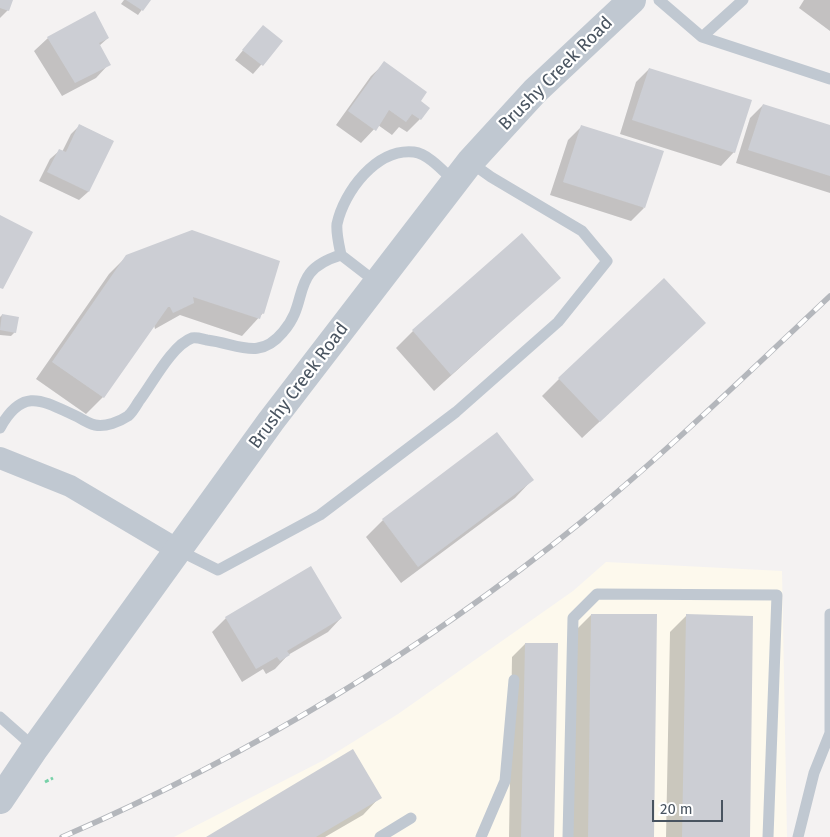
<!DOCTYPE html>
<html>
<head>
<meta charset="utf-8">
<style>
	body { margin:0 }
	#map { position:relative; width:830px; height:837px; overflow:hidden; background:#f4f2f2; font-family:"Fira Sans",sans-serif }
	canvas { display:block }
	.scale { position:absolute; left:652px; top:800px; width:71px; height:22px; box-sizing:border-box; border:2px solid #495460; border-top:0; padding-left:6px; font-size:15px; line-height:18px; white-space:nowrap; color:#495460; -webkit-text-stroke:4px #fff; paint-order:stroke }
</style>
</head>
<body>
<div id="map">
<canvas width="830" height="837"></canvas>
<div class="scale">20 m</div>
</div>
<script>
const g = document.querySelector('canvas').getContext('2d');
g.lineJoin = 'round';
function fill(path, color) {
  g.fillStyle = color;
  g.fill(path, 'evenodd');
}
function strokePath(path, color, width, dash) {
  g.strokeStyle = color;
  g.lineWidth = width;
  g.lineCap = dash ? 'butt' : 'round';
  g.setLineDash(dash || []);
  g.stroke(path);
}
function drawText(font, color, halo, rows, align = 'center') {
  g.font = font + ' "Fira Sans",sans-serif';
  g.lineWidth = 4.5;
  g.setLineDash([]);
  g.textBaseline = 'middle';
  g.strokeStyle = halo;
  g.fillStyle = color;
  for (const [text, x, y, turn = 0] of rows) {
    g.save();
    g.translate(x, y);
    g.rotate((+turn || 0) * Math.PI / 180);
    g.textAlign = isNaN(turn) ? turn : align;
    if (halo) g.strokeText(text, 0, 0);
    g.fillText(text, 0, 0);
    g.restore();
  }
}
fill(new Path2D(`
	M 606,562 L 782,571 L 787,837 L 174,837 L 324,760 L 398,714 L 573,591 Z`), '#fdf9ed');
fill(new Path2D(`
	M 0,0 L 11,0 L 8,10 L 0,18 Z
	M 124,0 L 149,0 L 138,15 L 121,4 Z
	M 804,0 L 830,0 L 830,31 L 799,8 Z
	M 263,26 L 282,41 L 253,74 L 235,60 Z
	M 48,38 L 108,38 L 99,46 L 109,64 L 96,78 L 62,96 L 34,51 Z
	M 385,63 L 419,101 L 420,119 L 407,132 L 399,127 L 392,135 L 378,125 L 361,143 L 336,125 L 371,76 Z
	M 649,69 L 734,152 L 721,166 L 620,134 L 636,82 Z
	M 763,105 L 830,126 L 830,193 L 736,163 L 750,118 Z
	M 80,125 L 113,141 L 88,192 L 79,200 L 39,181 L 50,159 L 59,151 L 62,152 L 71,134 Z
	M 581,127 L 644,208 L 631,221 L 550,195 L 568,140 Z
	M 127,256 L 263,313 L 242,336 L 180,315 L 155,329 L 154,325 L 103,397 L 86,414 L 36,379 L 109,274 Z
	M 559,278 L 434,391 L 396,348 L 413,331 Z
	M 2,315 L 15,332 L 11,336 L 0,335 L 0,317 Z
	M 687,340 L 582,438 L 542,396 L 559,379 Z
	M 532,480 L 515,498 L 401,583 L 366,537 L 383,520 Z
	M 311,568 L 341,618 L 328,632 L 288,655 L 275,669 L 266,674 L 263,669 L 242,682 L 212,632 L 226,618 Z
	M 591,615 L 652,837 L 571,837 L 574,632 Z
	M 687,615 L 748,837 L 666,837 L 670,632 Z
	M 525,644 L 553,837 L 509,837 L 512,657 Z
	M 380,797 L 363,815 L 325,837 L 208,837 Z`), '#0003');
fill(new Path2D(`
	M 0,0 L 13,0 L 9,11 L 0,8 Z
	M 126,0 L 151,0 L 143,11 Z
	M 95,11 L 109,38 L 99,43 L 111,65 L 75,83 L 47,37 Z
	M 263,25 L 283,41 L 263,66 L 242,50 Z
	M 384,61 L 427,92 L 421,101 L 430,108 L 421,120 L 412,114 L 406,122 L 389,110 L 376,131 L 348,111 Z
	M 649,68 L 752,100 L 735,153 L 632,120 Z
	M 763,104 L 830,125 L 830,176 L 748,150 Z
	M 79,124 L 114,141 L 89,192 L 47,172 L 59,149 L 66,152 Z
	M 581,125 L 664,151 L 645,208 L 563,182 Z
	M 0,215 L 33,232 L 3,289 L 0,288 Z
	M 192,230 L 280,261 L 264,314 L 262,313 L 260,319 L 193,297 L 194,303 L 173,313 L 170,307 L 168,307 L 104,398 L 52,362 L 126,255 Z
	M 522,233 L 561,278 L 451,375 L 412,330 Z
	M 664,278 L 706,323 L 600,422 L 558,378 Z
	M 2,314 L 19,317 L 16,333 L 0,330 Z
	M 497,432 L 534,480 L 418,567 L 382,519 Z
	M 311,566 L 342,618 L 287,651 L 290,655 L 280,661 L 277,657 L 256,669 L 225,617 Z
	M 591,614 L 657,614 L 654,837 L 588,837 Z
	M 686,614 L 753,616 L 750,837 L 682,837 Z
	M 525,643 L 558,643 L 554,837 L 521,837 Z
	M 353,749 L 382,798 L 316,837 L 206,837 Z`), '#ccced4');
strokePath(new Path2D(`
	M 45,782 L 53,778`), '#77d1a8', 3, [4, 2.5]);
strokePath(new Path2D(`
	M 659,0 L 702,37 L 830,79
	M 702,37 L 743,0
	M 341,255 C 339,245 336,233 337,224 C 344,192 376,148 414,152 C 429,154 444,172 455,182
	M 0,428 C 23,386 43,401 78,417 C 83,420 90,424 95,425 C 106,427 119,422 128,416 C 132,413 136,406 139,401 C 152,384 172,345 192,338 C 197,337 202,339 207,340 C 239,344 259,361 283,332 C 311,300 288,271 341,255 L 376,282
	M 178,550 L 218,570 L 320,515 L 456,412 L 558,322 L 607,261 L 582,231 L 491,177 L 470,162
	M 0,717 L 35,748
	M 380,837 L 411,818
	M 481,837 L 505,781 L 514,680
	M 568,837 L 573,618 L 597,594 L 777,595 L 768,837
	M 798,837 L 814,773 L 830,733 L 830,614`), '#c0c8d1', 11);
strokePath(new Path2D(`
	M 0,458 L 70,486 L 178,550`), '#c0c8d1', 22);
strokePath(new Path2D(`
	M 0,800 L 35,748 L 271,421 L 470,162 L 535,91 L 632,0`), '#c0c8d1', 28);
const rail = new Path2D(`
	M 62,837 C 248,757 423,650 580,523 C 667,452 748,373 830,296`);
strokePath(rail, '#b4b7bc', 5.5);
strokePath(rail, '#fff', 4, [11]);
drawText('18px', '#495460', '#fff', [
	["Brushy Creek Road",556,74,-45],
	["Brushy Creek Road",299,386,-53]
]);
</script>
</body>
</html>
